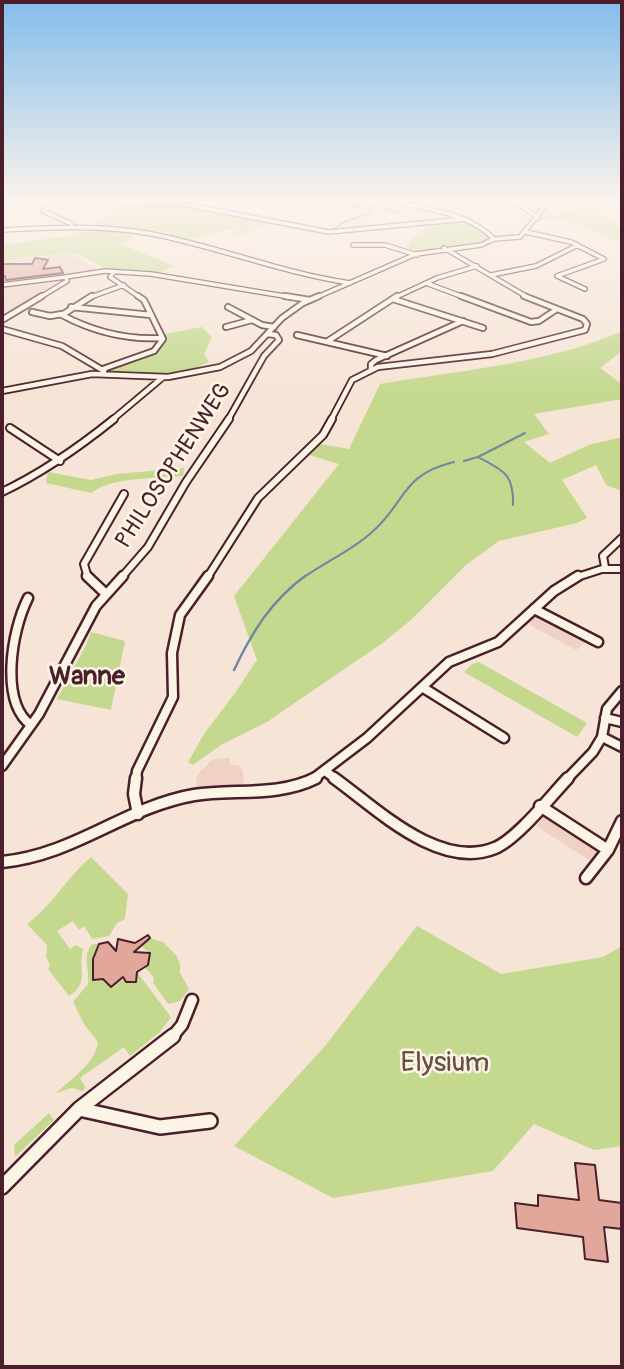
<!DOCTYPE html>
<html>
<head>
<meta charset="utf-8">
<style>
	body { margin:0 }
	#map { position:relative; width:624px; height:1369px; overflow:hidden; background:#f6e5d6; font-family:Pangolin,sans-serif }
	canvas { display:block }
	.frame { position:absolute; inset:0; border:4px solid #4a1f2b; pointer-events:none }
</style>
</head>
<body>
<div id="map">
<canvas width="624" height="1369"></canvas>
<div class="frame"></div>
</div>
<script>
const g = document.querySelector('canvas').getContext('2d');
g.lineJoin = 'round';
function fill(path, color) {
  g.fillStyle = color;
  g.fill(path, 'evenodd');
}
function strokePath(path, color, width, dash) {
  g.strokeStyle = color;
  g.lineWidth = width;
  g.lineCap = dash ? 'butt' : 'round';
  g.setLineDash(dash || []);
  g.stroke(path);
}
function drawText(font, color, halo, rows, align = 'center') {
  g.font = font + ' Pangolin,sans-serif';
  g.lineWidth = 5;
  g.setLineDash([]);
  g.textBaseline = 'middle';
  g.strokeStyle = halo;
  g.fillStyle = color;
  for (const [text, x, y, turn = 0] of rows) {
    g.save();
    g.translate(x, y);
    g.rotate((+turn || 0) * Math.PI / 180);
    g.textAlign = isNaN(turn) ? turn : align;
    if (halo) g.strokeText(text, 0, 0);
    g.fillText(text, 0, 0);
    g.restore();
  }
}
fill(new Path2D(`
	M 70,253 L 99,270 L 68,278 L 71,284 L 27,309 L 15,311 L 2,321 L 2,262 Z
	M 538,613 L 587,641 L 576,650 L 533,627 L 527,622 Z
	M 230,758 L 230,765 L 238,765 L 243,771 L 244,787 L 196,790 L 197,775 L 213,759 Z
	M 549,811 L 602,851 L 592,862 L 536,826 Z`), '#efd2c4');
fill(new Path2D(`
	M 562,201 L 618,202 L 595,210 L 618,224 L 614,226 L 622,227 L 622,242 C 600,236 583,223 560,219 C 553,218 545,220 538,218 L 578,210 L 577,205 Z
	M 120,203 L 186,206 L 267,224 L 239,236 L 231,233 L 240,231 L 229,229 L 187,240 L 164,235 L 174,231 L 158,233 L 168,227 L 152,233 L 138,231 L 147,220 L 135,231 L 96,227 Z
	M 463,219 L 483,230 L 494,239 C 475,248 428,255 408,250 C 412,225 443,222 463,219 Z
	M 91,229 L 133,234 L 121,246 L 126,246 L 174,266 L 156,274 L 108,270 L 74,252 L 2,261 L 2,245 L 68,236 Z
	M 202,327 L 212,337 L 204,354 L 209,362 C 176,378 138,376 102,374 L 159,351 L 168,340 L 164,334 Z
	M 622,331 L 622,351 L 600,368 L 622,384 L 622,399 L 534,414 L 549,434 L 524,442 L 550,463 L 589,445 L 622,437 L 622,491 L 606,485 L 596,465 L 562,480 L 587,518 L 577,523 L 499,541 L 466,565 L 412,619 L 384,642 L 267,722 L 221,745 L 193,765 L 188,762 L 204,734 L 235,693 L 257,660 L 234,596 L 339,464 L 309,455 L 320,444 L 349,449 L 380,384 C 461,370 547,364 622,331 Z
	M 184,468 L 183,476 C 155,479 114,476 91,493 L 46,483 L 48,472 L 91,480 L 116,474 Z
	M 91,632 L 125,641 L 111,710 L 57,699 L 86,645 Z
	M 479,662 L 587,723 L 577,737 L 464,672 L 472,664 Z
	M 91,857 L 128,894 L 125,919 L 117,923 L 109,936 L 92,939 L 84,926 L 79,930 L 73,921 L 57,931 L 70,949 L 76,945 L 83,949 C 78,968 90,984 69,996 L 48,969 L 50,965 L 46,957 L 47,945 L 27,924 C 53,905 67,877 91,857 Z
	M 417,926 L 501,974 L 603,957 L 622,946 L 622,1146 L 594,1150 L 534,1124 L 493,1171 L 333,1198 L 234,1146 L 325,1046 Z
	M 149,938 L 163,942 L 176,955 L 180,964 L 180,973 L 189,989 L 180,1001 L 168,1004 L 153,983 L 154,978 L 144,966 L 148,964 L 150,953 L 141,946 Z
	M 93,944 L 99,944 L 93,959 L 93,980 L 103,979 L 111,987 L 120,980 L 136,982 L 137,972 L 171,1017 L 160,1032 L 130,1056 L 124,1047 L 80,1078 L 86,1088 L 82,1091 L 72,1088 L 56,1093 C 71,1079 95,1064 98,1042 L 84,1024 L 73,1002 L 88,984 C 90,970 81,955 93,944 Z
	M 49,1113 L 54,1120 L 15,1157 L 14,1145 Z`), '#c4d98e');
strokePath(new Path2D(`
	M 370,206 L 398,212
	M 331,231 L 346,221 L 368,214 L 371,208 L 364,203
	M 478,457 C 503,471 514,473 513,505
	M 464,461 L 478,457 L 525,433
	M 303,578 C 325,562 351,551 371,533 C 407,502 400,475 454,462`), '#71869f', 2);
strokePath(new Path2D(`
	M 234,670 C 252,632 271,601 305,576`), '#71869f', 2.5);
const building = new Path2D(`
	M 35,258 L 48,260 L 43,269 L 60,267 L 63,273 L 6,280 L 5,276 L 2,276 L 2,264 L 32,264 Z
	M 148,935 L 150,938 L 134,952 L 150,953 L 148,965 L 137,972 L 136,982 L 126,982 L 123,977 L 111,987 L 103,979 L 93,980 L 93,959 L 99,944 L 108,942 L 116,951 L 118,939 L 135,943 Z
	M 575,1163 L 595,1165 L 599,1200 L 622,1203 L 622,1229 L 604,1227 L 608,1262 L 585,1259 L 583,1237 L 517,1228 L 515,1203 L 538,1206 L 538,1195 L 579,1200 Z`);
fill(building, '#e0a79a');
strokePath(building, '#4a1f2b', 2);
const minorFar5 = new Path2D(`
	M 345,201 L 357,204
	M 393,201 C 427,210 468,212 494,239
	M 507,201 L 522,206 L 538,218
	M 2,203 L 61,201 L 183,204 L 329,232 L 465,219
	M 55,204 L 43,211 L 72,224
	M 2,230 C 52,227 103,225 152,234 C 219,247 282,273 350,283
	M 526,232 L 571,242 L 604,259 L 557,276 L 585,289
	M 494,239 L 520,237 L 547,204
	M 353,245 L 385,245 L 417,255
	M 444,248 L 529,298
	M 113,273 L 110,277 L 141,298
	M 491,275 L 536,266 L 578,245
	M 66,277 L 105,271 L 151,274 L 296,298
	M 426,283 L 466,298
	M 2,285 L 66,277 L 67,281 L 39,298
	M 88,298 L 124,285
	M 315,298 L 416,254 L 481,245 L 494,239
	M 394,298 L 437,278 L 477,266`);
const minorFar4 = new Path2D(`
	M 92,296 L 62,315 C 94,332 126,340 162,338
	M 285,296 L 310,300
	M 461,296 L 531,322 L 539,321 L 557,309
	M 393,299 L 483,328
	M 71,307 L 151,315
	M 228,307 L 262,325 L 274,327
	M 32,312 L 50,316 L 62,314
	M 2,320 L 42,296
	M 226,327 L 252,320
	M 2,329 L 62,346 L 104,371
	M 297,335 L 387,356
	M 328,341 L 397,296
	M 103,369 L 154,351 L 163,339 L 144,300 L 138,296
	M 371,369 L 371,364 L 376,360 L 463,321
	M 2,391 L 92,374 L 168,377 L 220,367 L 251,351 L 282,318 L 303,303 L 319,296
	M 112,420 L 162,378
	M 228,420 L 264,356 L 279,340 L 276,335 L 268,334
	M 331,420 L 352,380 L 378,367 L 492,354 L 585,330 L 587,324 L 583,319 L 524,296`);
const minorFar3 = new Path2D(`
	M 10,428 L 60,461
	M 2,492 C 44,472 78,448 114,419
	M 605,567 L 603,556 L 622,538
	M 88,578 L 84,564 L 124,494
	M 121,578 L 148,547 L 186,482 L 229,419
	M 207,578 L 258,498 L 323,435 L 332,419
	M 574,578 L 602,569 L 622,569`);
const minorFar2 = new Path2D(`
	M 87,576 L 106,594
	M 28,598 C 11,632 0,702 31,725
	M 534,609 L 598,642
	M 422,687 L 504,738
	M 605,718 L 622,722
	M 602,737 L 622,747
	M 2,766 L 39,714 L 96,606 L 123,576
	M 325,771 L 336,779
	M 136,779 L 137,771 L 173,697 L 172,653 L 180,615 L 208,576
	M 313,779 L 367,738 L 449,662 L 498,642 L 554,591 L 578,576
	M 567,779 L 593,752 L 602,737 L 607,709 L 622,691`);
const minorFar1 = new Path2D(`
	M 136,778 L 134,794 L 138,814
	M 334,778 C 376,808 439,871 495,848 C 517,839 551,796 568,778
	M 540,806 L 608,850
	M 2,862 C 75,855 125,807 194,795 C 235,789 278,797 316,778
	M 586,878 L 608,850 L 622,821
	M 171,1038 L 182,1025 L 192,1000`);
const minor = new Path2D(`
	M 79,1109 L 160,1127 L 210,1121
	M 2,1187 L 79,1109 L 173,1036`);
strokePath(minorFar5, '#4a1f2b', 6);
strokePath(minorFar4, '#4a1f2b', 8);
strokePath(minorFar3, '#4a1f2b', 10);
strokePath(minorFar2, '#4a1f2b', 13);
strokePath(minorFar1, '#4a1f2b', 15);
strokePath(minor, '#4a1f2b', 18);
strokePath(minorFar5, '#fcf5e5', 3.5);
strokePath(minorFar4, '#fcf5e5', 4.5);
strokePath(minorFar3, '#fcf5e5', 6);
strokePath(minorFar2, '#fcf5e5', 8);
strokePath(minorFar1, '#fcf5e5', 10);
strokePath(minor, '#fcf5e5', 13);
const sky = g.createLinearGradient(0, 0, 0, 393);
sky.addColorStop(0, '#83bdea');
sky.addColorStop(0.51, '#fbf3ed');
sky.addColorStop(1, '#fbf3ed00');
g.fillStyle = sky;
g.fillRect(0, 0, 624, 393);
drawText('23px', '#4a1f2b', '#fcf5e5', [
	["PHILOSOPHENWEG",174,466,-57]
]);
drawText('bold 26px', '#4a1f2b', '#fcf5e5', [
	["Wanne",87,677]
]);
drawText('28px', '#684e44', '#fcf5e5', [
	["Elysium",445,1064]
]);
</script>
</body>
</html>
